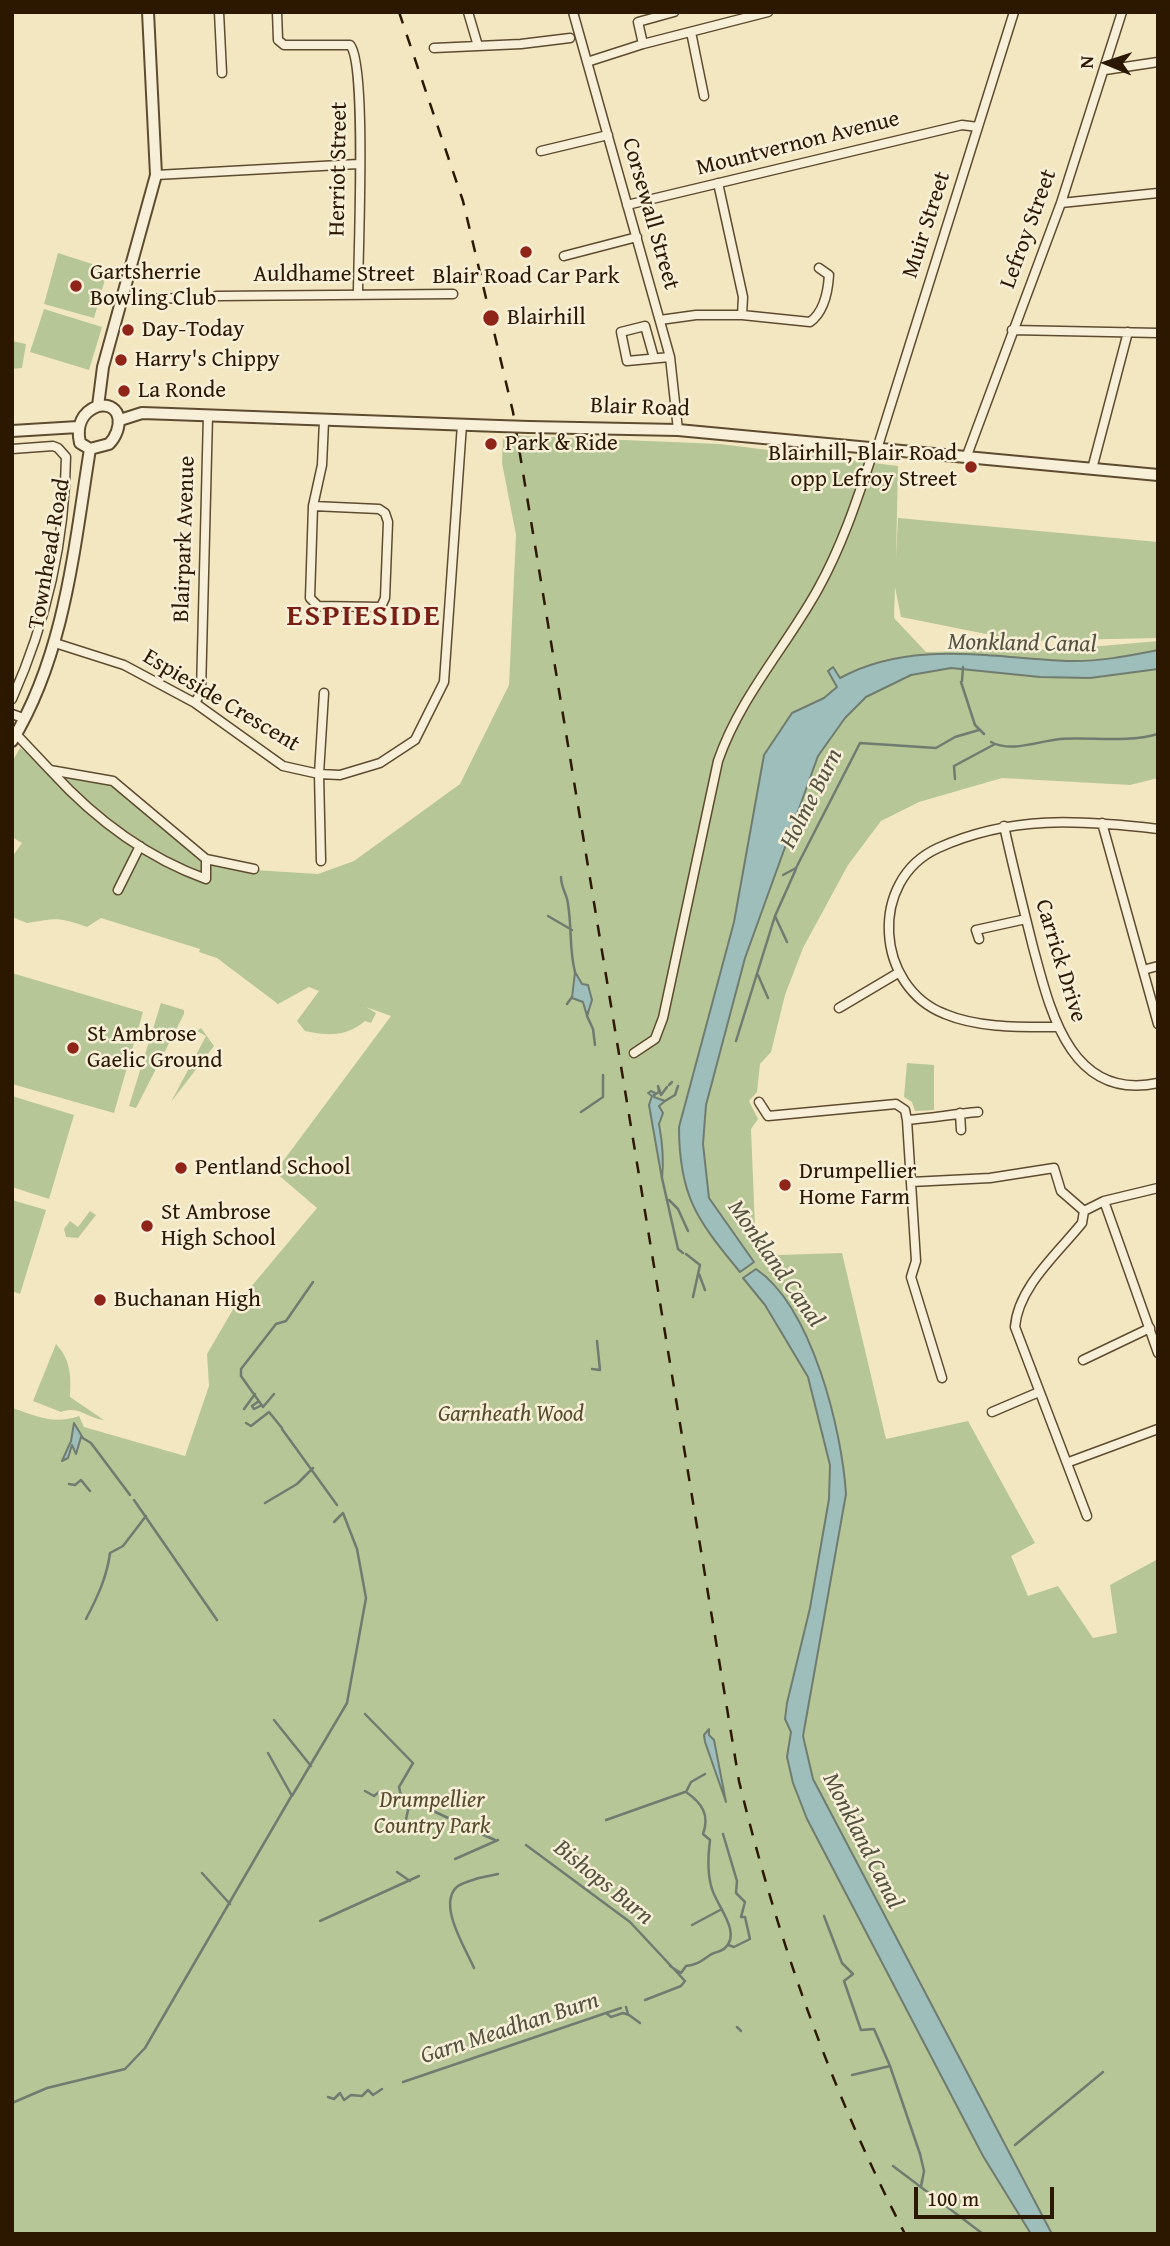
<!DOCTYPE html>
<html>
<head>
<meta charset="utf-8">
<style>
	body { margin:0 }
	#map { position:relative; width:1170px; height:2246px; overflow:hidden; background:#f3e7c1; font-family:"Gentium Book Plus",serif }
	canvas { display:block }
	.frame { position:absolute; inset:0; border:14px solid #2c1800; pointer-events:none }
	.north { position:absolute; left:1072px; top:28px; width:70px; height:70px; -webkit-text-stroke:5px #f7efd7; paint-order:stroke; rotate:272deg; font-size:19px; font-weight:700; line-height:28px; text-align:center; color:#2c1800 }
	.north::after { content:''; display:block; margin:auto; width:24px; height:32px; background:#2c1800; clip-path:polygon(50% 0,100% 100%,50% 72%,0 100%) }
	.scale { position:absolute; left:914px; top:2187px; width:140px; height:32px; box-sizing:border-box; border:4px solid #2c1800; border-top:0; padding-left:9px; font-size:21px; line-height:24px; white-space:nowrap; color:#2c1800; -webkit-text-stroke:5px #f7efd7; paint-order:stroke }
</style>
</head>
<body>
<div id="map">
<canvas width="1170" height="2246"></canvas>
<div class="frame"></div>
<div class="north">N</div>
<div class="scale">100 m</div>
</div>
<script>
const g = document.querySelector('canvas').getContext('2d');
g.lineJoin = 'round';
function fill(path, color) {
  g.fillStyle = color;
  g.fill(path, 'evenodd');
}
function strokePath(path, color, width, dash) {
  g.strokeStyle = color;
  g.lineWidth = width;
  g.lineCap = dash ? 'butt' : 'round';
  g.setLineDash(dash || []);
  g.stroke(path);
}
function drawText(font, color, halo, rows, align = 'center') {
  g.font = font + ' "Gentium Book Plus",serif';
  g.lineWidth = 5;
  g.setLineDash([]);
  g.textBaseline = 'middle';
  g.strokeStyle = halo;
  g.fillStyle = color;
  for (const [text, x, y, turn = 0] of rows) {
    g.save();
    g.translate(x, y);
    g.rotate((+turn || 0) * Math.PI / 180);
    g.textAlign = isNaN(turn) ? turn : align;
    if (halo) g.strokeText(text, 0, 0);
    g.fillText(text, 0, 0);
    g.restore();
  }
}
fill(new Path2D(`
	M 58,253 L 108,269 L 94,318 L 44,304 Z
	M 44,309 L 102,327 L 89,370 L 30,352 Z
	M 12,341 L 26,344 L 22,368 L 12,369 Z
	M 503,435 L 720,444 L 898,466 L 896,559 L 898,518 L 1158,542 L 1158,638 L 1021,641 L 901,617 L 895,587 L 894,618 L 926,652 L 1067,649 L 1158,641 L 1158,778 L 1130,785 L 1002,778 L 919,802 L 881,821 L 848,865 L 803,948 L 785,995 L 771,1052 L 760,1064 L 757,1092 L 749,1101 L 758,1119 L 751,1129 L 755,1227 L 740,1218 L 778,1255 L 842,1253 L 886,1439 L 968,1421 L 1035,1543 L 1011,1556 L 1028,1596 L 1058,1586 L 1093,1638 L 1117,1633 L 1110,1585 L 1158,1559 L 1158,2234 L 12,2234 L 12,1408 C 37,1416 54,1425 79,1416 L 84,1427 L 185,1456 L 209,1386 L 207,1354 L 235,1306 L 317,1208 L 275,1172 L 391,1016 L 366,1007 L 376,1013 L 371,1023 L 365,1021 C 346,1037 327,1036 305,1031 L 297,1021 L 319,991 L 309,987 L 278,1004 L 217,958 L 199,952 L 200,949 L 101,918 L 87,927 C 56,916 56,919 27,923 L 12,917 L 12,857 L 22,843 L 12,837 L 12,762 L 20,748 L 58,773 L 108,783 L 222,868 L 318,874 L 354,861 L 460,784 L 509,685 L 516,535 L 502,463 Z
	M 12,973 L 143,1012 L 114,1113 L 12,1084 Z
	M 161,1003 L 184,1010 L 184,1014 L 136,1108 L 129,1106 Z
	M 201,1028 L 214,1046 L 171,1102 L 206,1036 L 197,1031 Z
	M 907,1063 L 934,1065 L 934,1110 L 915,1111 L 912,1102 L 904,1097 Z
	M 12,1096 L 74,1115 L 49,1199 L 12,1187 Z
	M 12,1200 L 46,1210 L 20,1294 L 12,1291 Z
	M 90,1211 L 96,1215 L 78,1238 L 66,1237 L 64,1229 L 70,1221 L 78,1227 Z
	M 56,1344 C 71,1360 71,1376 70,1397 L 104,1420 C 87,1418 78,1405 61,1412 L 33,1401 Z`), '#b7c696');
const water = new Path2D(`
	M 1158,650 L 1158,669 L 1090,678 L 1040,677 L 951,668 L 911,675 L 866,697 L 845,718 L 818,756 L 745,958 L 706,1105 L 703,1144 L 709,1198 L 754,1262 L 740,1272 C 697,1220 679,1196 679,1127 L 734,922 L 764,755 L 792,713 L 824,698 L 837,687 L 828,671 L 833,667 L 840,678 C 911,639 991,658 1067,661 C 1098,662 1128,656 1158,650 Z
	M 575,972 L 582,984 L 588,985 L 592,1000 L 587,1016 L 583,1002 L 572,998 Z
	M 651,1091 L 655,1093 L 654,1097 L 665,1101 L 659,1106 L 663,1113 L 659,1124 C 662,1140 664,1161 662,1179 L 649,1105 L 652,1096 L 648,1093 Z
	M 756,1269 C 812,1307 842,1430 846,1494 L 803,1736 L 813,1779 L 1052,2234 L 1031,2234 L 983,2156 L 807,1819 L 793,1783 L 787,1757 L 791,1732 L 785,1719 L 787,1703 L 810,1608 L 829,1499 L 830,1465 L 808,1377 L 765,1305 L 743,1278 Z
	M 74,1423 L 83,1438 L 81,1437 L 76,1454 L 72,1445 L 68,1458 L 62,1461 L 71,1441 Z
	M 709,1729 L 709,1735 L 714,1740 L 726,1802 L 705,1742 L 704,1735 Z`);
fill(water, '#9ebebb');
strokePath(water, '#707c70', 2);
strokePath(new Path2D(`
	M 962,681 L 963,667
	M 961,682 L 975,725 L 984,734
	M 991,742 C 1011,753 1039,741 1060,739 C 1093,737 1126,743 1158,734
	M 955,779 L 954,766 L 995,744
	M 783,875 L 796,868 L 860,743 L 936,748 L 955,737 L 979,730
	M 561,877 C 561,888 567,894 568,904 C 572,928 569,949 575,972
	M 548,916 L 572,930
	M 775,916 L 787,942
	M 758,975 L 768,998
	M 567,1004 L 572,997
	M 588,1012 L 587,1016 L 593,1029 L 595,1045
	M 736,1041 L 775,916 L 796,869
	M 669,1085 L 672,1082
	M 654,1095 L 659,1092 L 658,1086 L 661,1095 L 667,1087
	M 665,1101 L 675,1095 L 678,1086
	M 581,1112 L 603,1097 L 603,1075
	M 662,1178 L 678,1249 L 683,1253
	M 669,1200 L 678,1209 L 688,1231
	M 686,1254 L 700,1265 L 693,1297
	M 699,1274 L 705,1290
	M 592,1369 L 600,1370 L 597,1341
	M 274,1394 L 263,1407 L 241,1376 L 241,1369 L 276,1324 L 286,1321 L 313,1282
	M 259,1401 L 252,1406 L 254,1409 L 262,1405
	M 244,1409 L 255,1394
	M 246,1423 L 251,1426 L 269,1412 L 282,1428
	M 282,1429 L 337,1505
	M 81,1437 L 91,1443 L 130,1495
	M 69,1484 L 75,1485 L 81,1480 L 90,1491
	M 134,1500 L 217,1620
	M 265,1503 L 297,1484 L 313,1468
	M 86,1619 C 97,1598 107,1577 110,1553 L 123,1546 L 146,1516
	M 365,1714 L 413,1763 L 399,1787 L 401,1796 L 476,1831
	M 274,1720 L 311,1766
	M 268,1753 L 292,1796 L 347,1703 L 366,1598 L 357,1549 L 343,1513 L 334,1522
	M 365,1791 L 374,1796 L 379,1792 L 401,1796
	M 606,1820 L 685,1792
	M 393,1830 L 404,1829 L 408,1810 L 415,1804
	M 479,1833 L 495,1840
	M 723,1834 L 737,1881 L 736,1893 L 745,1902 L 741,1917 L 745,1917 L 750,1939 L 734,1947 L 728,1945
	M 526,1845 L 630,1922 L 685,1981 L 681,1986 L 645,2000
	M 455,1859 L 498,1840
	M 397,1872 L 410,1881
	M 202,1873 L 230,1904
	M 479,1878 L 498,1874
	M 824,1916 L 842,1963 L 853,1974 L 844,1981 L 861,2030 L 874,2029 L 890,2066
	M 320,1921 L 419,1876
	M 692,1925 L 722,1909
	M 670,1966 L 681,1973 L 686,1966 C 697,1965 701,1961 710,1955 C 714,1952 721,1952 725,1948 C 742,1933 717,1906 712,1889 C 707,1874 708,1856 710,1840 L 703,1834 C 710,1815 702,1803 686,1792 L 691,1782 L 705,1774
	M 474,1968 C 466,1949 436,1903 458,1886 C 464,1882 473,1880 479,1878
	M 626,2007 L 628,2014
	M 606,2013 L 621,2008
	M 629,2015 L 640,2023
	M 737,2027 L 741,2031
	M 852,2075 L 890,2066 L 920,2154 L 924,2171 L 921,2187 L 922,2180
	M 403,2082 L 606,2013 L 611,2017 L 623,2013 L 629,2015
	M 328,2097 L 334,2099 L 340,2093 L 344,2100 L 351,2095 L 362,2096 L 368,2090 L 373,2095 L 382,2089
	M 12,2103 L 47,2088 L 125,2069 L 145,2048 L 292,1795
	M 1015,2145 L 1103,2072
	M 893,2166 L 983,2234`), '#707c70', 2.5);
const minor = new Path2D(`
	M 219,12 L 222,73
	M 277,12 L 278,40 L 284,45 L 350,45 C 367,63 358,256 358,293
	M 468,12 L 478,46
	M 573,12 L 670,357 L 678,430
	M 691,32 L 704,96
	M 643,44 L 638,22 L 674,12
	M 434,48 L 521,44 L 570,38
	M 587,62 L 643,44 L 768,12
	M 1105,70 L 1158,62
	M 541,151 L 608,135
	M 156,175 L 358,164
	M 718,183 L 743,297 L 742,315
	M 1061,203 L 1158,193
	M 627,205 L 962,125 L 978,127
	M 564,256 L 637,237
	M 216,296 L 453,294
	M 121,299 L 198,298
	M 660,320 L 696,315 L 742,315 L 810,322 C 824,312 828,291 829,275 L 819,268
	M 1012,330 L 1158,333
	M 654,358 L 645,326 L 621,332 L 627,361 L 670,357
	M 12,449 L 53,446 L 58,448 L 66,457 C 65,541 46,623 12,699
	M 877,449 L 1014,12
	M 966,458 L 1061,203 L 1122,12
	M 1092,469 L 1128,332
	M 313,506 L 379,509 L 385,513 L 388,522 L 385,598 L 381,607 L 318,606 L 310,598 L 313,506 L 322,465 L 324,421
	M 55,643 L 124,665 L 195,703 L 283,766 L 319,774 L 340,775 L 380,763 L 415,740 L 444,682 L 462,424
	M 195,703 L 201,692 L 208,415
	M 12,714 L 23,718
	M 16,734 L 50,770 L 113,781 L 206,859 L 254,869
	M 51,771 C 94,818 145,857 206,879 L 206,859
	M 1102,823 L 1158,1024
	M 1004,826 C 1013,867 1023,907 1033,947 C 1050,1010 1070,1102 1158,1083
	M 321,861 L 319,774 L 324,693
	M 118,890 L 140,846
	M 979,939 L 976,930 L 1026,919
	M 1143,970 L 1158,966
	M 839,1008 L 898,973
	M 1056,1027 C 1020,1027 978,1028 945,1014 C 875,987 868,880 938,848 C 1011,815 1080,820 1158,829
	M 634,1053 L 655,1039 L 663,1018 L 718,761 C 740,697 786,647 818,589 C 843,544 858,497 874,449
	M 759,1102 L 768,1116 L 896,1104 L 905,1110 L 907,1120
	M 960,1113 L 961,1130
	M 911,1182 L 990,1178 L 1054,1168 L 1061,1191 L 1084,1211
	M 1104,1201 L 1158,1353
	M 1083,1360 L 1150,1328
	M 942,1378 L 911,1277 L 916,1261 L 907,1120 C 932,1118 954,1114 978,1112
	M 992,1412 L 1039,1392
	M 1069,1462 L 1158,1429
	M 1087,1516 L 1015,1327 C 1018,1287 1058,1253 1082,1223 L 1084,1211 L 1104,1201 L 1158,1188`);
const tertiary = new Path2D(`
	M 98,406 L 103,367 L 156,175 L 148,12
	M 98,406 C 124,402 123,430 109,444 L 90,449 L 80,443 C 76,426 82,412 98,406 Z
	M 120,420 L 142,413 L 171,414 L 499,426
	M 529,427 L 678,430 L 1158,475
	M 12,431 L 78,427
	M 12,741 C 65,654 74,548 90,449`);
strokePath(minor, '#5e4c30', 11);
strokePath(tertiary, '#5e4c30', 14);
strokePath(minor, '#f7efd7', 8);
strokePath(tertiary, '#f7efd7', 10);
strokePath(new Path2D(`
	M 399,12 L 463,201 L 513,412 L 739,1781 C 777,1938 831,2091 905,2234`), '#2c1800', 2.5, [12, 12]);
const tertiaryBridge = new Path2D(`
	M 499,426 L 529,427`);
strokePath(tertiaryBridge, '#5e4c30', 14, []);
strokePath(tertiaryBridge, '#f7efd7', 10);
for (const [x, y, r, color] of [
	[526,252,7,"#8f2418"],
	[76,286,7,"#8f2418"],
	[491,318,9,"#8f2418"],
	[128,330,7,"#8f2418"],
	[121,360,7,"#8f2418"],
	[124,391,7,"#8f2418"],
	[491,444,7,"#8f2418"],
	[971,467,7,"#8f2418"],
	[73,1048,7,"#8f2418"],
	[181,1168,7,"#8f2418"],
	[785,1185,7,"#8f2418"],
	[147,1226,7,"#8f2418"],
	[100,1300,7,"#8f2418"]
]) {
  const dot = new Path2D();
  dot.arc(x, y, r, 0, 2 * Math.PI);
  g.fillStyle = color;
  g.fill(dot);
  strokePath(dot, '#f7efd7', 2.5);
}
drawText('23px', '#2c1800', '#f7efd7', [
	["Mountvernon Avenue",798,144,-14],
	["Herriot Street",339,169,-89],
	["Corsewall Street",650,214,74],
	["Muir Street",927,225,-72],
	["Lefroy Street",1029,229,-70],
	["Auldhame Street",334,275],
	["Blair Road",640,408,2],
	["Blairpark Avenue",185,539,-88],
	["Townhead Road",50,554,-80],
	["Espieside Crescent",221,701,31],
	["Carrick Drive",1060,961,73]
]);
drawText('23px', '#2c1800', '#f7efd7', [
	["Gartsherrie",90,273],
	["Bowling Club",90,299],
	["Blair Road Car Park",526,277,"center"],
	["Blairhill",507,318],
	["Day-Today",142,330],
	["Harry's Chippy",135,360],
	["La Ronde",138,391],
	["Park & Ride",505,444],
	["Blairhill, Blair Road",957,454,"right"],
	["opp Lefroy Street",957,480,"right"],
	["St Ambrose",87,1035],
	["Gaelic Ground",87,1061],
	["Pentland School",195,1168],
	["Drumpellier",799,1172],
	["Home Farm",799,1198],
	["St Ambrose",161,1213],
	["High School",161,1239],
	["Buchanan High",114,1300]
], 'left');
drawText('italic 23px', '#564c2d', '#f7efd7', [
	["Garnheath Wood",511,1415],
	["Drumpellier",432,1801],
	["Country Park",432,1827]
]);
drawText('italic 24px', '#545241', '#f7efd7', [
	["Monkland Canal",1022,644,1],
	["Holme Burn",812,799,-63],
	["Monkland Canal",775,1264,55],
	["Monkland Canal",862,1841,63],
	["Bishops Burn",603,1883,39],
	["Garn Meadhan Burn",510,2029,-18]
]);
g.letterSpacing = '2px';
drawText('bold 30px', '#7a1f14', '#f7efd7', [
	["ESPIESIDE",364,617]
]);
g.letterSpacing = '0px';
</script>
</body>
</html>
